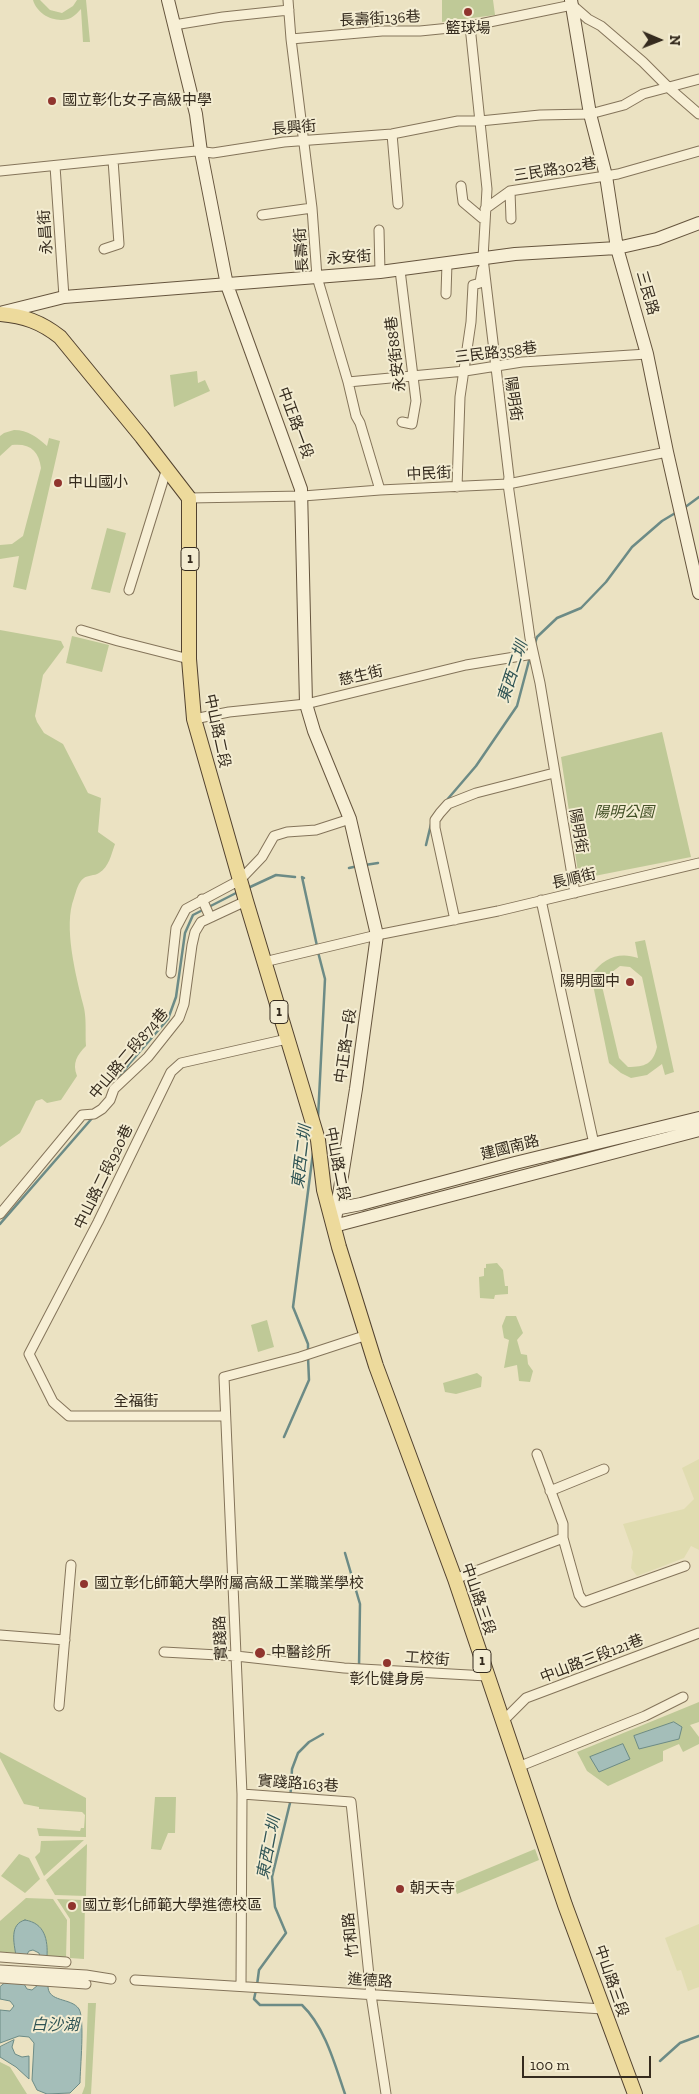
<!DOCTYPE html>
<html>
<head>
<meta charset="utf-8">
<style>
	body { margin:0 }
	#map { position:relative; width:699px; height:2094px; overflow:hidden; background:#ebe2c2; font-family:"Zilla Slab",serif }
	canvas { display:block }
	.north { position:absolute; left:634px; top:15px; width:50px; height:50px; -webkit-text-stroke:4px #f3ecd1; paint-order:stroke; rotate:91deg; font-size:14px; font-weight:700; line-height:20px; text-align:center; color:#352b1e }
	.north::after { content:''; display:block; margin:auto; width:18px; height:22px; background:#352b1e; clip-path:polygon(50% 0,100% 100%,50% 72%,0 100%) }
	.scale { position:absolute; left:522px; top:2056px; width:129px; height:22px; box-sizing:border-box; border:2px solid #352b1e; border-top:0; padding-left:6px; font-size:15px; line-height:18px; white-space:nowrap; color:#352b1e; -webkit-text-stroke:4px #f3ecd1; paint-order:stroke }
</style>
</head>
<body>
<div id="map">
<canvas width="699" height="2094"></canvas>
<div class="north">N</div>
<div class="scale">100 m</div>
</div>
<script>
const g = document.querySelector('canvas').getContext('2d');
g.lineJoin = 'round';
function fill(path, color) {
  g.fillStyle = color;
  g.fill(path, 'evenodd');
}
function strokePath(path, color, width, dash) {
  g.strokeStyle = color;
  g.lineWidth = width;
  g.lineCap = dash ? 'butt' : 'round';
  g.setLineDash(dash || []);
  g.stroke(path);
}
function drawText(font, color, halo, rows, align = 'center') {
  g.font = font + ' "Zilla Slab","Noto Sans TC",serif';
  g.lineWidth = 4;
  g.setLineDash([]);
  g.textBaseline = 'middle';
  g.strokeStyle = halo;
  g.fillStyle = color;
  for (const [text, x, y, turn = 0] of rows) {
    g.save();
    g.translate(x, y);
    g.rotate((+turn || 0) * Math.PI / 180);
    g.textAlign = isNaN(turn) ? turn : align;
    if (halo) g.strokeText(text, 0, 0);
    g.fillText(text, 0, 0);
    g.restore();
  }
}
fill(new Path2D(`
	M 699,1459 L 699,1550 L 691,1546 L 684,1558 L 637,1576 L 631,1568 L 633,1552 L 623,1524 L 684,1509 L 694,1499 L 682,1468 Z
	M 699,1924 L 699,1987 L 688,1991 L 681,1970 L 677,1971 L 665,1938 Z`), '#e0dcb0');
fill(new Path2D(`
	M 33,0 L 40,0 L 50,10 L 62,13 L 73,6 L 77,0 L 86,0 L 90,42 L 83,42 L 81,9 C 77,13 74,17 68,19 C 54,23 37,14 33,0 Z
	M 442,0 L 493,0 L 495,15 L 442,22 Z
	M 197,371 L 198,383 L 205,380 L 210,391 L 174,407 L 170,375 Z
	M 14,430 C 28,430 37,437 47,446 L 49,438 L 60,441 L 26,590 L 13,587 L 19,556 L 0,559 L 0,545 L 12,544 L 23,536 L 41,468 C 39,451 30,443 12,445 L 0,456 L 0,436 L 4,433 Z
	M 107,528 L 126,533 L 110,593 L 91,589 Z
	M 0,630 L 61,641 L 64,647 L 43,675 L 35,716 L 37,722 L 44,733 L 63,744 L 88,793 L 101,798 L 98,832 L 115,844 C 111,855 109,867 99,873 C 94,876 88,875 84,878 C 78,882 76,892 74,898 C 63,926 76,976 83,1004 C 87,1017 85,1033 86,1046 C 77,1055 72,1063 77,1076 L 61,1100 L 47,1103 L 42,1099 L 36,1101 L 20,1133 L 0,1147 Z
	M 72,636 L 109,645 L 102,672 L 66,663 Z
	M 662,732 L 691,857 L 579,879 L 561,757 Z
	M 645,940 L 674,1072 L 665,1075 L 662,1064 L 647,1075 L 631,1078 L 621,1073 L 609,1063 L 591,975 C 603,959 618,951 638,958 L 635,942 ZM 620,966 L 630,967 L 642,977 L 657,1047 C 653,1064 645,1067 628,1067 L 619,1058 L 602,986 L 608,975 Z
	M 497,1263 L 503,1270 L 505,1286 L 508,1286 L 508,1294 L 495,1295 L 494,1299 L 480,1298 L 479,1277 L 484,1276 L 484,1268 L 486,1268 L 486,1264 Z
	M 506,1316 L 516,1316 L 523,1333 L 517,1340 L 521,1354 L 527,1355 L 528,1364 L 533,1371 L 530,1382 L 519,1381 L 517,1365 L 504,1368 L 509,1340 L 504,1338 L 502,1326 Z
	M 267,1320 L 274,1347 L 258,1352 L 251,1325 Z
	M 477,1373 L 482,1377 L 481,1387 L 456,1394 L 445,1392 L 443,1383 Z
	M 699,1702 L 699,1722 L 690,1725 L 699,1737 L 699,1744 L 683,1752 L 679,1744 L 663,1751 L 663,1761 L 608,1786 L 587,1771 L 577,1752 Z
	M 0,1752 L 86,1798 L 86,1837 L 39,1836 L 37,1828 L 80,1831 L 81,1828 L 84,1828 L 85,1815 L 82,1812 L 39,1809 L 39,1807 L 24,1804 L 0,1758 Z
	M 155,1797 L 176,1797 L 175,1833 L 168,1833 L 161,1850 L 151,1849 Z
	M 84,1840 L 44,1876 L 35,1857 L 40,1852 L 41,1841 Z
	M 87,1844 L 86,1896 L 55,1895 L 46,1880 Z
	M 535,1849 L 539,1860 L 457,1894 L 453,1883 Z
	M 19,1854 L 29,1858 L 40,1879 L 25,1893 L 1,1876 Z
	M 26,1898 L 53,1899 L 67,1920 L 66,1958 L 47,1957 C 48,1941 45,1923 25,1920 L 15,1929 L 14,1937 L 16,1956 L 0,1955 L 0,1921 Z
	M 57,1899 L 85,1900 L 84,1959 L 70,1958 L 70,1919 Z
	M 88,2003 L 96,2003 L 91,2094 L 82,2094 L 85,2086 Z
	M 0,2062 L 10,2067 L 27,2094 L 0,2094 Z`), '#bfc997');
const water = new Path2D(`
	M 674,1722 L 682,1727 L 679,1739 L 639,1749 L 634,1736 Z
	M 623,1744 L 630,1759 L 599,1772 L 590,1757 Z
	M 25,1920 C 45,1923 48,1940 47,1957 L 40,1957 L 39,1953 L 33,1950 L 29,1951 L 26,1956 L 16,1956 C 14,1943 9,1924 25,1920 Z
	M 5,1983 L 24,1984 L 27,1989 L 32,1990 L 38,1985 L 48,1985 C 47,2003 71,1997 79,2009 C 85,2019 80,2069 80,2083 L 70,2093 L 47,2094 L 37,2090 L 32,2080 L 34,2043 L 29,2037 L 19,2036 L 0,2043 L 0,2010 L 10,2011 L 14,2006 L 10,2001 L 0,1999 L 0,1987 Z
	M 14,2040 L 12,2047 L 15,2054 L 22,2057 L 29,2056 L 29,2079 L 16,2067 L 0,2057 L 0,2047 Z`);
fill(water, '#a4beb9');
strokePath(water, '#6c8b86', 1);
strokePath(new Path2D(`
	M 684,508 L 699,497
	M 535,643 L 537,637 L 557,618 L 581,608 L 606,582 L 632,547 L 662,521 L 677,512
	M 446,801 L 476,766 L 517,706 L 530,657
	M 426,845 L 432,820
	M 365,865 L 378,863
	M 349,868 L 358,866
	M 304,878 L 302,877 L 317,946
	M 248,888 L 276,875 L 295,877
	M 118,1080 L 129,1064 L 168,1019 L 176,997 L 185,933 L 193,915 L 238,892
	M 318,1118 L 325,979 L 318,952
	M 0,1224 L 94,1116
	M 308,1351 L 308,1344 L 293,1307 L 313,1153
	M 284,1437 L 309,1380 L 308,1357
	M 345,1553 L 360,1604 L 359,1667
	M 257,1985 L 259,1970 L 286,1933 L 275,1907 L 272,1877 L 290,1803 L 292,1769 L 298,1753 L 309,1742 L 323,1734
	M 256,1990 L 254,1999 L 260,2005 L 302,2005 C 325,2027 335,2065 345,2094
	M 660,2061 L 680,2043 L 699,2036`), '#6c8b86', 2.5);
const street = new Path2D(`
	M 288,0 L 291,39 L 312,208 L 317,277 L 348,382 L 356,416 L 360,423 L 380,490
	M 174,25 L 223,17 L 289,10
	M 470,26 L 487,189 L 483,258 L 509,477 L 508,484 L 530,638 L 540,683 L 575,893
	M 291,39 L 382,31 L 420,31 L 470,26 L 572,5 L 588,19 L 601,26 L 643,62 L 669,88 L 699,114
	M 392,134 L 398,204
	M 55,166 L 64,297
	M 0,171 L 196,151 L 213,153 L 284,142 L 392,134 L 458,121 L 480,121 L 540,115 L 590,114 L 624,105 L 643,94 L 699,79
	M 461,186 L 463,202 L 482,218 L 485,218
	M 510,191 L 511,219
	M 485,209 L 510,191 L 618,174 L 699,151
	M 262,215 L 312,208
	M 379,230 L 380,272
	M 104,249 L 119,244 L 113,160
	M 400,270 L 416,401 L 412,424 L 402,422
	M 446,294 L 447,263
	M 348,382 L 465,371 L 522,362 L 647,354
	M 457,487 L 460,397 L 471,322 L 473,285 L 480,283 L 482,270
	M 189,498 L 303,496 L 380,490 L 508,484 L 667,452
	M 129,590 L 167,468
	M 81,630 L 118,641 L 189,659
	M 194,719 L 229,712 L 306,704 L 466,665 L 533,654
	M 202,899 L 210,917
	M 541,900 L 594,1144
	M 455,920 L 435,828 L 435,820 L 440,813 L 448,804 L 476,793 L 554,773
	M 264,962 L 377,935 L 498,911 L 699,863
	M 171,973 L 176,928 L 186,909 L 240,880 L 262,857 L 274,836 L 287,832 L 316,830 L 350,819
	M 0,1214 L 82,1115 L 94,1114 L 102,1109 L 110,1100 L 114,1089 L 148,1057 L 179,1018 L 184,1004 L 192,945 L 195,932 L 201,922 L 246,901
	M 225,1416 L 69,1416 L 53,1402 L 29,1354 L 98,1222 L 171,1072 L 181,1063 L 287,1039
	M 537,1454 L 563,1524 L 563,1538 L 579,1595 L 584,1602 L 685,1566
	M 550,1491 L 604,1469
	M 455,1579 L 563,1538
	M 0,1635 L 65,1640
	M 164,1652 L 236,1656 L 344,1668 L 487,1676
	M 59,1706 L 71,1565
	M 502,1722 L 526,1698 L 699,1633
	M 518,1767 L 645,1716 L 683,1697
	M 242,1794 L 351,1802 L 371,1995 L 386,2094
	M 0,1957 L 66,1962
	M 0,1970 L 86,1975 L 111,1979
	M 0,1978 L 86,1984
	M 135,1980 L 603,2009
	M 241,1986 L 242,1794 L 224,1377 L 300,1357 L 367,1335`);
const secondary = new Path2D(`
	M 168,0 L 196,114 L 201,152 L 227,285 L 301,489 L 306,704 L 314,731 L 350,819 L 377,935 L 356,1089 L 334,1226 L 699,1130
	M 571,0 L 590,114 L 606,176 L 617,248 L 647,354 L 667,452 L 699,593
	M 0,313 L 64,297 L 380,272 L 515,254 L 617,248 L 657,239 L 699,223
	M 330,1210 L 361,1204 L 515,1163 L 699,1118`);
const primary = new Path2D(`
	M 0,314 C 24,316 41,322 60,337 L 142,437 L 189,498 L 189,659 L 194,719 L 246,901 L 318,1140 L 324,1190 L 339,1247 L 376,1366 L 455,1579 L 565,1905 L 635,2094`);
strokePath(street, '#84745a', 11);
strokePath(secondary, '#66553e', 14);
strokePath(primary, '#52422f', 16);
strokePath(street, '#f7efd5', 9);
strokePath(secondary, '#f7efd5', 12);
strokePath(primary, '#edda9c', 14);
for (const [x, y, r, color] of [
	[468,12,5,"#90352e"],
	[52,101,5,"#90352e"],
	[58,483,5,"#90352e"],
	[630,982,5,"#90352e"],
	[84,1584,5,"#90352e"],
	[260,1653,6,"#90352e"],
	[387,1663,5,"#90352e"],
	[400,1889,5,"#90352e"],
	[72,1906,5,"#90352e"]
]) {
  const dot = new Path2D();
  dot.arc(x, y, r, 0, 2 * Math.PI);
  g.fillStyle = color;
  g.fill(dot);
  strokePath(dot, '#f3ecd1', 2);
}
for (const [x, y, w] of [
	[190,559,18],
	[279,1012,18],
	[482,1661,18]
]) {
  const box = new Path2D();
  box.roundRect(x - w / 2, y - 11.5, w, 23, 4);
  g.fillStyle = '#f3ecd1';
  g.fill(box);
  strokePath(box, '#352b1e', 1);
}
drawText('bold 14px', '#352b1e', null, [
	["1",190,559],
	["1",279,1012],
	["1",482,1661]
]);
drawText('15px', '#352b1e', '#f3ecd1', [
	["長壽街136巷",380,19,-3],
	["長興街",294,128,-5],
	["三民路302巷",555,170,-9],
	["永昌街",46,232,-94],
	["長壽街",302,250,-94],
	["永安街",349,258,-4],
	["三民路",647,293,74],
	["三民路358巷",496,353,-7],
	["永安街88巷",396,354,-97],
	["陽明街",513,399,82],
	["中正路一段",295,423,70],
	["中民街",429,474,-3],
	["慈生街",361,676,-13],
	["中山路二段",217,731,78],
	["陽明街",578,831,80],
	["長順街",574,879,-13],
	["中正路一段",346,1046,-82],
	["中山路二段874巷",129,1054,-50],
	["建國南路",510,1148,-14],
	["中山路二段",337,1164,79],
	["中山路二段920巷",104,1177,-64],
	["全福街",136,1402],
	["中山路三段",478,1599,71],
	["實踐路",221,1638,-93],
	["工校街",427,1659,4],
	["中山路三段121巷",592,1659,-21],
	["實踐路163巷",298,1784,4],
	["竹和路",351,1935,-96],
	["進德路",370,1981,4],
	["中山路三段",611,1981,71]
]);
drawText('15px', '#352b1e', '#f3ecd1', [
	["籃球場",468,29,"center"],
	["國立彰化女子高級中學",62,101],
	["中山國小",68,483],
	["陽明國中",620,982,"right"],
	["國立彰化師範大學附屬高級工業職業學校",94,1584],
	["中醫診所",271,1653],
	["彰化健身房",387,1680,"center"],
	["朝天寺",410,1889],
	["國立彰化師範大學進德校區",82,1906]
], 'left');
drawText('italic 15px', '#425026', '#f3ecd1', [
	["陽明公園",624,813]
]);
drawText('italic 16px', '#2e5354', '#f3ecd1', [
	["東西二圳",513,672,-72],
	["東西二圳",302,1157,-83],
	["東西二圳",269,1848,-79],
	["白沙湖",55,2025]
]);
</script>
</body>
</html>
